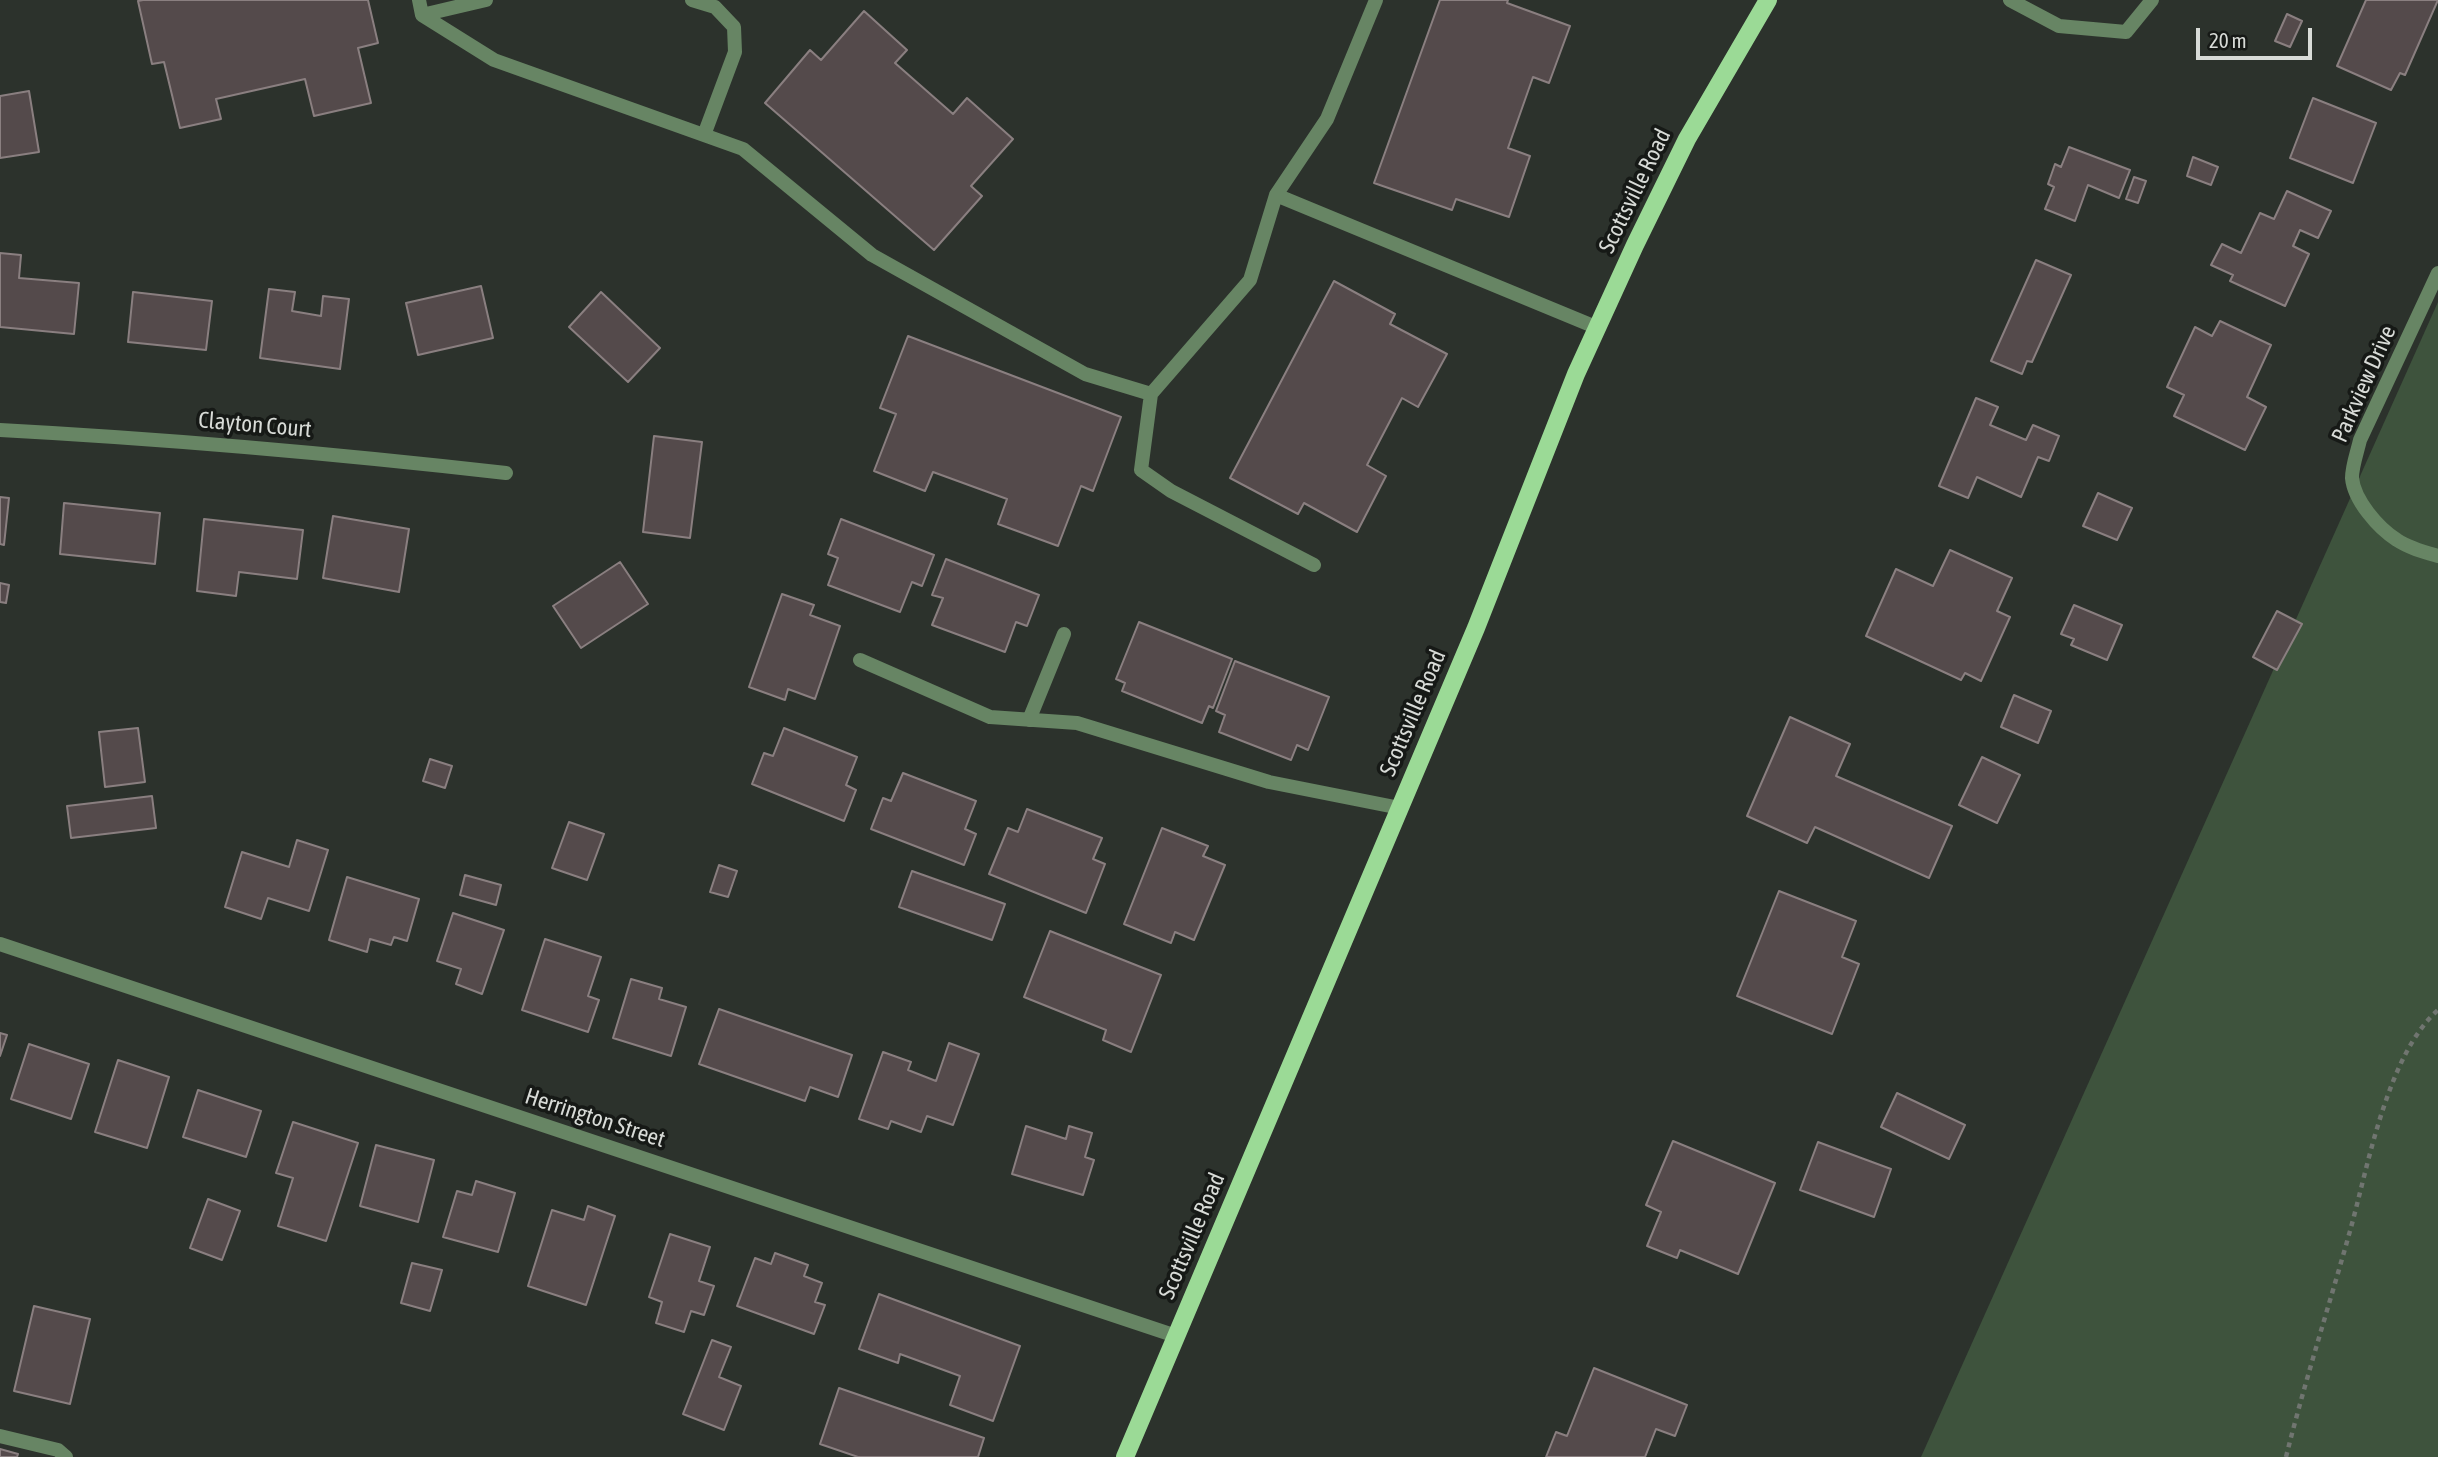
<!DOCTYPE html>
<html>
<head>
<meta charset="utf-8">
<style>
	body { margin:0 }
	#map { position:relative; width:2438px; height:1457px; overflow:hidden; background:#2c322c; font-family:"Asap Condensed",sans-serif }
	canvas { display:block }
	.scale { position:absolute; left:2196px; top:28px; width:116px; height:32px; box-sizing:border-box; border:4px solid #d8dbd7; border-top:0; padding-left:9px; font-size:21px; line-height:24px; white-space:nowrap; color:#d8dbd7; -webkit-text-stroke:5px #161916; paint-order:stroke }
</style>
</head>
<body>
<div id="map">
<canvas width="2438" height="1457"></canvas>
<div class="scale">20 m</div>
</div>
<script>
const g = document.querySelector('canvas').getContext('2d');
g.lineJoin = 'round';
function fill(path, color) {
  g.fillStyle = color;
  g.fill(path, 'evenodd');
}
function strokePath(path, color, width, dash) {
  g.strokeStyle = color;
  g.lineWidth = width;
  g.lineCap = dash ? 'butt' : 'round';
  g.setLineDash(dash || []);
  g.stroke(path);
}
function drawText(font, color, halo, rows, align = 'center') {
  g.font = font + ' "Asap Condensed",sans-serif';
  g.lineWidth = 7;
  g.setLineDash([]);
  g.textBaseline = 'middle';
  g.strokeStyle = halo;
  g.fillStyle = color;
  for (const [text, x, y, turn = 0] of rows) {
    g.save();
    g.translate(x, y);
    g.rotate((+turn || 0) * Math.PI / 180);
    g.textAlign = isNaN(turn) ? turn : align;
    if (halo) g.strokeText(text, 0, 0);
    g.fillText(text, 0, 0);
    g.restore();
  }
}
fill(new Path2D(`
	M 2438,302 L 2438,1457 L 1921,1457 Z`), '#3e533d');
const building = new Path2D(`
	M 143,0 L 368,0 L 378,43 L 358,48 L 371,103 L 314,116 L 305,79 L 216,99 L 221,119 L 180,128 L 164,62 L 152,64 L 138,1 Z
	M 1440,0 L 1508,0 L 1507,3 L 1570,26 L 1549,83 L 1533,77 L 1508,148 L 1530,156 L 1509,217 L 1456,199 L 1452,210 L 1374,183 Z
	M 2366,0 L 2438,0 L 2405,75 L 2400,73 L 2391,90 L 2337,66 Z
	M 864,11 L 907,50 L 895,63 L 953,114 L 967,98 L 1013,139 L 971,186 L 982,196 L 934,250 L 765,103 L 810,50 L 821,60 Z
	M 2287,14 L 2302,21 L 2290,47 L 2275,41 Z
	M 29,91 L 39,152 L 0,158 L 0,96 Z
	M 2313,98 L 2376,123 L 2353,183 L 2290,158 Z
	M 2069,147 L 2130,170 L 2119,198 L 2088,185 L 2075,221 L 2045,209 L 2054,187 L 2048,184 L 2055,164 L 2061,167 Z
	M 2193,157 L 2218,167 L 2211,185 L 2187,176 Z
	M 2134,177 L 2146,181 L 2138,203 L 2126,199 Z
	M 2287,191 L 2331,211 L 2318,238 L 2300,230 L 2293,246 L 2309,254 L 2285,306 L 2230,281 L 2233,275 L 2211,265 L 2222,244 L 2241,253 L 2260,213 L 2274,219 Z
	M 0,253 L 21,255 L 19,278 L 79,283 L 74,334 L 0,327 Z
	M 2036,260 L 2071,275 L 2032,362 L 2027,361 L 2022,374 L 1991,361 Z
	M 1334,281 L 1395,314 L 1390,324 L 1447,354 L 1418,407 L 1402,398 L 1367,465 L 1386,476 L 1357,532 L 1304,503 L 1298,514 L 1230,478 Z
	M 481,286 L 493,338 L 418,355 L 406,303 Z
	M 269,289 L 295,292 L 292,311 L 321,316 L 323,296 L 349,299 L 340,369 L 260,358 Z
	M 133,292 L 212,301 L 206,350 L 128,342 Z
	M 601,292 L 660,348 L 628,382 L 569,327 Z
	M 2220,321 L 2271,345 L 2247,397 L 2266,407 L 2245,450 L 2174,416 L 2184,395 L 2167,387 L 2195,327 L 2212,336 Z
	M 908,336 L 1121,417 L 1093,491 L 1081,486 L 1058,546 L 998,524 L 1007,499 L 933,472 L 925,491 L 874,471 L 896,414 L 880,408 Z
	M 1976,398 L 1998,407 L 1990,425 L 2026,440 L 2033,425 L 2059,436 L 2049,461 L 2038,457 L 2021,497 L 1977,477 L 1968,498 L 1939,486 Z
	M 654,436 L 702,442 L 690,538 L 643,532 Z
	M 2098,493 L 2132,508 L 2117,540 L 2083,526 Z
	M 0,497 L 9,498 L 4,545 L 0,544 Z
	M 64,503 L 160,513 L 155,564 L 60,554 Z
	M 333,516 L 409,529 L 399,592 L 323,578 Z
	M 204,519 L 303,530 L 297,579 L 239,572 L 236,596 L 197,591 Z
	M 841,519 L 934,555 L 922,586 L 912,582 L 900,612 L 828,585 L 838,558 L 828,554 Z
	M 1950,550 L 2012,578 L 1997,611 L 2010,617 L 1981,681 L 1965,673 L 1961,680 L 1866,636 L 1896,569 L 1933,586 Z
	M 946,559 L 1039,595 L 1027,626 L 1016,622 L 1005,652 L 932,625 L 943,598 L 932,595 Z
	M 620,562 L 648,604 L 581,648 L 553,606 Z
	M 0,583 L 9,585 L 6,603 L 0,602 Z
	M 782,594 L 814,605 L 810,615 L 840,626 L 815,699 L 788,689 L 785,700 L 749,687 Z
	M 2074,605 L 2122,625 L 2107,660 L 2071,645 L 2074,639 L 2061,634 Z
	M 2277,611 L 2302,624 L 2277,670 L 2253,657 Z
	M 1139,622 L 1232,659 L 1213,708 L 1209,706 L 1202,723 L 1122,691 L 1125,683 L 1116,679 Z
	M 1235,661 L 1329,697 L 1308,750 L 1297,745 L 1291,760 L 1219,732 L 1225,715 L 1216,711 Z
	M 2014,695 L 2051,711 L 2038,743 L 2001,727 Z
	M 1790,717 L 1850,744 L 1836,776 L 1952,826 L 1929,878 L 1815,827 L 1807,843 L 1747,816 Z
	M 138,728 L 145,782 L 105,787 L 99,732 Z
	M 784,728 L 857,757 L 846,785 L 856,790 L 844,821 L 752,784 L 764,753 L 773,756 Z
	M 1982,757 L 2020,775 L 1997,823 L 1959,805 Z
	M 430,759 L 452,766 L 445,788 L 423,781 Z
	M 903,773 L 976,801 L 965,829 L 976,834 L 964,865 L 871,829 L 883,798 L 891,801 Z
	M 152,796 L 156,828 L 71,838 L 67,806 Z
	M 1027,809 L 1102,838 L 1093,859 L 1105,864 L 1086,913 L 989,874 L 1008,828 L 1018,832 Z
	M 569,822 L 604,834 L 587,880 L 552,868 Z
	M 1162,828 L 1208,846 L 1203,856 L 1225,865 L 1194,940 L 1175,932 L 1171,943 L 1124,924 Z
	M 297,840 L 328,850 L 309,911 L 268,898 L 261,919 L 225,907 L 242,852 L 289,867 Z
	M 719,865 L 737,871 L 728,897 L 710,892 Z
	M 912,871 L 1005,904 L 992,940 L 899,907 Z
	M 465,875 L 501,885 L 496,905 L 460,895 Z
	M 347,877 L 419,899 L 407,941 L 394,937 L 391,945 L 370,939 L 367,952 L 329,940 Z
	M 1779,891 L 1856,921 L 1842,957 L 1859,964 L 1832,1034 L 1737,996 Z
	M 453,913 L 504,930 L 482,994 L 456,984 L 461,969 L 437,961 Z
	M 1050,931 L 1161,975 L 1131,1052 L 1103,1040 L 1106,1030 L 1024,997 Z
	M 545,939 L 601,957 L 588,996 L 599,1000 L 588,1032 L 522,1010 Z
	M 631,979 L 662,988 L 659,999 L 686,1007 L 671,1056 L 613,1038 Z
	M 719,1009 L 852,1055 L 838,1097 L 810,1087 L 805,1101 L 699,1064 Z
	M 0,1033 L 7,1035 L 0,1056 Z
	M 949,1043 L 979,1054 L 953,1125 L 927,1116 L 921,1132 L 891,1121 L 888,1129 L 859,1119 L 883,1052 L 911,1062 L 908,1070 L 936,1081 Z
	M 29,1044 L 89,1064 L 71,1119 L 11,1099 Z
	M 118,1060 L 169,1077 L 147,1148 L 95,1132 Z
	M 198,1090 L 261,1111 L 246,1157 L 183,1137 Z
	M 1897,1093 L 1965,1125 L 1949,1159 L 1881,1127 Z
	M 293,1122 L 358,1143 L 326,1241 L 278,1226 L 293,1178 L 276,1173 Z
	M 1026,1126 L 1066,1139 L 1069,1126 L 1092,1133 L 1085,1157 L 1094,1160 L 1083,1195 L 1012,1174 Z
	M 1673,1141 L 1775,1183 L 1738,1274 L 1680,1250 L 1677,1258 L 1647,1246 L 1661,1212 L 1646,1205 Z
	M 1818,1142 L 1891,1169 L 1874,1217 L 1800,1190 Z
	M 376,1145 L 434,1160 L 418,1222 L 360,1206 Z
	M 476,1181 L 515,1193 L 498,1252 L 443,1237 L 457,1191 L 472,1195 Z
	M 208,1199 L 240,1211 L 222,1260 L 190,1248 Z
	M 588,1206 L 615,1216 L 586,1305 L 528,1286 L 552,1210 L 584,1220 Z
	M 670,1234 L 710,1247 L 699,1281 L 714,1286 L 704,1315 L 691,1311 L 684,1332 L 656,1323 L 662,1302 L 649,1297 Z
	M 775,1253 L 808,1265 L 804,1276 L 822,1283 L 815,1302 L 825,1305 L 814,1334 L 737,1306 L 755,1258 L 771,1264 Z
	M 412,1263 L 442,1270 L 430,1311 L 401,1303 Z
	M 879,1294 L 1020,1346 L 993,1421 L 950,1405 L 960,1376 L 900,1354 L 898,1363 L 859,1349 Z
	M 34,1306 L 90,1319 L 70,1404 L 14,1391 Z
	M 712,1340 L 731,1347 L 719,1377 L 741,1386 L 724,1430 L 683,1414 Z
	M 1594,1368 L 1687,1405 L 1675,1436 L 1656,1429 L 1645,1457 L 1546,1457 L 1556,1432 L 1567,1436 Z
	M 839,1388 L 984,1438 L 978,1457 L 858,1457 L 820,1444 Z
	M 0,1449 L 18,1454 L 17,1457 L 0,1457 Z`);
fill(building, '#544a4b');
strokePath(building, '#8a7f80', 2);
strokePath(new Path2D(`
	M 2286,1457 C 2305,1381 2329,1306 2350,1231 C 2368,1167 2387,1055 2438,1010`), '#707570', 4.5, [5, 5]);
strokePath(new Path2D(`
	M 419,0 L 422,15 L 494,60 L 743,149 L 872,255 L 1085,374 L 1151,394 L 1250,280 L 1276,195 L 1598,328
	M 692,0 L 715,7 L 734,27 L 735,52 L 704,135
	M 2010,0 L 2059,26 L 2126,32 L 2152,0
	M 422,15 L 486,0
	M 1276,195 L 1327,119 L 1376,0
	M 1151,394 L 1141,470 L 1171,491 L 1314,565
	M 860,660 L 990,717 L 1077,723 L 1269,782 L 1400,808
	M 1029,720 L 1064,634
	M 0,1436 L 58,1450 L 66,1457`), '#678564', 14);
strokePath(new Path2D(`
	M 2438,273 L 2360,440 C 2357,453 2352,466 2352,478 C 2354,500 2378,528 2397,540 C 2409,548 2424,552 2438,556
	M 0,430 C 169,439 338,454 506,473
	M 0,944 L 1176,1336`), '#678564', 14);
strokePath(new Path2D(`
	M 1125,1457 L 1476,628 L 1576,374 L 1635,245 L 1687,139 L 1768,0`), '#9bda96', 18);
drawText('23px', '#d8dbd7', '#161916', [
	["Scottsville Road",1635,191,-64],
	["Parkview Drive",2364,384,-66],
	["Clayton Court",255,425,5],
	["Scottsville Road",1413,713,-67],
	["Herrington Street",595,1118,18],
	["Scottsville Road",1192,1236,-67]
]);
</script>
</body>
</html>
